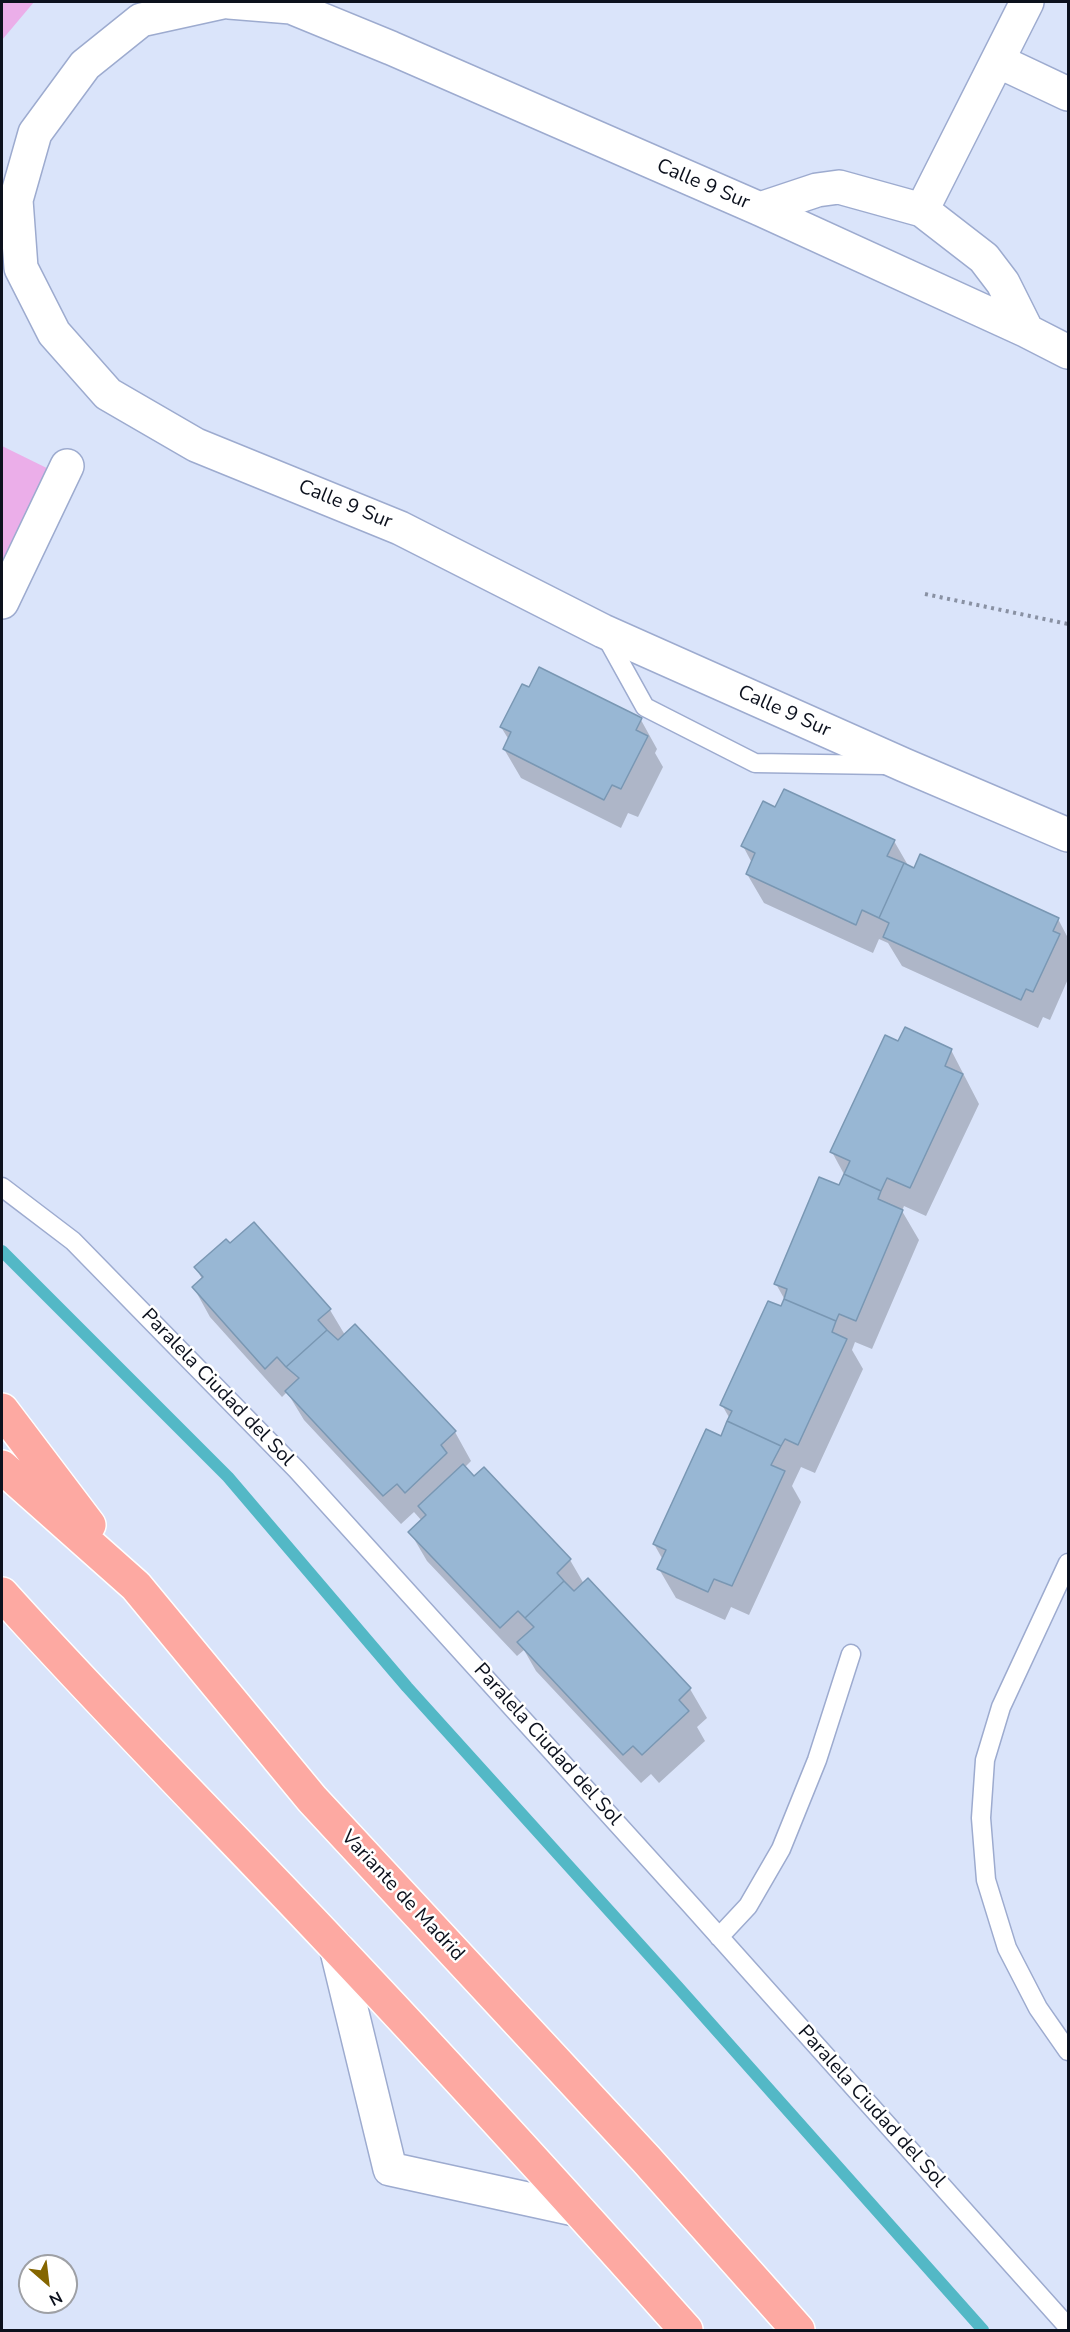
<!DOCTYPE html>
<html>
<head>
<meta charset="utf-8">
<style>
	body { margin:0 }
	#map { position:relative; width:1070px; height:2332px; overflow:hidden; background:#dae4fa; font-family:"Nunito Sans",sans-serif }
	canvas { display:block }
	.frame { position:absolute; inset:0; border:3px solid #0c111d; pointer-events:none }
	.north { position:absolute; left:18px; top:2254px; width:60px; height:60px; box-sizing:border-box; background:#fff; border:2px solid #9ea0a5; border-radius:50%; rotate:152deg; font-size:16px; font-weight:700; line-height:24px; text-align:center; color:#0c111d }
	.north::after { content:''; display:block; margin:auto; width:21px; height:27px; background:#856600; clip-path:polygon(50% 0,100% 100%,50% 72%,0 100%) }
</style>
</head>
<body>
<div id="map">
<canvas width="1070" height="2332"></canvas>
<div class="frame"></div>
<div class="north">N</div>
</div>
<script>
const g = document.querySelector('canvas').getContext('2d');
g.lineJoin = 'round';
function fill(path, color) {
  g.fillStyle = color;
  g.fill(path, 'evenodd');
}
function strokePath(path, color, width, dash) {
  g.strokeStyle = color;
  g.lineWidth = width;
  g.lineCap = dash ? 'butt' : 'round';
  g.setLineDash(dash || []);
  g.stroke(path);
}
function drawText(font, color, halo, rows, align = 'center') {
  g.font = font + ' "Nunito Sans",sans-serif';
  g.lineWidth = 5;
  g.setLineDash([]);
  g.textBaseline = 'middle';
  g.strokeStyle = halo;
  g.fillStyle = color;
  for (const [text, x, y, turn = 0] of rows) {
    g.save();
    g.translate(x, y);
    g.rotate((+turn || 0) * Math.PI / 180);
    g.textAlign = isNaN(turn) ? turn : align;
    if (halo) g.strokeText(text, 0, 0);
    g.fillText(text, 0, 0);
    g.restore();
  }
}
fill(new Path2D(`
	M 2,2 L 34,2 L 2,40 Z
	M 2,446 L 63,476 L 2,590 Z`), '#ebaee9');
fill(new Path2D(`
	M 641,720 L 657,749 L 655,753 L 663,767 L 638,817 L 628,813 L 621,828 L 521,778 L 504,749 L 509,740 L 501,727 Z
	M 776,809 L 894,841 L 909,867 L 1058,919 L 1068,938 L 1068,979 L 1050,1020 L 1043,1017 L 1038,1028 L 902,966 L 888,943 L 879,939 L 873,953 L 764,903 L 747,874 L 752,863 L 743,846 Z
	M 899,1043 L 951,1050 L 979,1104 L 926,1216 L 904,1206 L 902,1211 L 919,1240 L 872,1349 L 855,1342 L 852,1350 L 863,1369 L 815,1473 L 801,1467 L 792,1486 L 801,1502 L 749,1615 L 731,1607 L 725,1620 L 676,1598 L 659,1569 L 663,1560 L 654,1544 L 722,1438 L 730,1419 L 722,1405 L 785,1300 L 776,1284 L 840,1187 L 845,1176 L 832,1152 Z
	M 196,1268 L 330,1310 L 345,1335 L 455,1432 L 471,1461 L 464,1468 L 474,1478 L 570,1560 L 584,1584 L 588,1580 L 690,1689 L 707,1718 L 697,1727 L 705,1741 L 659,1783 L 651,1774 L 641,1783 L 536,1671 L 524,1650 L 517,1656 L 427,1561 L 410,1532 L 422,1521 L 414,1512 L 401,1524 L 304,1420 L 287,1392 L 282,1397 L 210,1317 L 194,1288 L 202,1279 Z`), '#0003');
strokePath(new Path2D(`
	M 2,1251 L 228,1477 L 407,1687 L 678,1987 L 983,2330`), '#53b8c6', 12);
const building = new Path2D(`
	M 539,667 L 642,718 L 636,730 L 648,736 L 621,789 L 612,785 L 604,800 L 503,749 L 511,732 L 500,727 L 522,684 L 529,687 Z
	M 784,789 L 895,840 L 887,856 L 904,863 L 879,918 L 862,910 L 856,925 L 746,874 L 755,853 L 741,846 L 763,801 L 775,807 Z
	M 920,854 L 1059,918 L 1053,931 L 1060,934 L 1033,992 L 1026,989 L 1021,1000 L 883,937 L 889,923 L 879,918 L 904,863 L 914,868 Z
	M 905,1027 L 952,1049 L 945,1066 L 963,1074 L 910,1188 L 887,1178 L 881,1191 L 844,1174 L 850,1161 L 830,1152 L 885,1035 L 898,1041 Z
	M 844,1174 L 881,1191 L 878,1199 L 903,1210 L 856,1321 L 839,1314 L 836,1321 L 784,1299 L 787,1289 L 774,1284 L 819,1177 L 839,1185 Z
	M 254,1222 L 331,1309 L 318,1320 L 327,1330 L 286,1367 L 277,1357 L 265,1369 L 192,1287 L 203,1277 L 194,1267 L 226,1239 L 230,1243 Z
	M 784,1299 L 836,1321 L 832,1332 L 847,1339 L 798,1445 L 785,1439 L 781,1446 L 727,1421 L 732,1411 L 720,1405 L 768,1301 L 781,1306 Z
	M 355,1324 L 456,1431 L 441,1445 L 447,1453 L 405,1493 L 397,1484 L 383,1496 L 285,1391 L 299,1378 L 286,1367 L 327,1330 L 338,1340 Z
	M 727,1421 L 781,1446 L 771,1465 L 785,1471 L 732,1586 L 714,1579 L 708,1592 L 657,1569 L 666,1550 L 653,1544 L 706,1429 L 721,1436 Z
	M 463,1464 L 474,1476 L 484,1467 L 571,1559 L 557,1573 L 564,1581 L 525,1618 L 518,1611 L 500,1628 L 408,1532 L 426,1515 L 418,1506 Z
	M 588,1578 L 691,1688 L 679,1700 L 689,1711 L 642,1755 L 633,1746 L 623,1755 L 517,1642 L 534,1627 L 525,1618 L 564,1581 L 574,1591 Z`);
fill(building, '#98b7d4');
strokePath(building, '#7997b3', 1.5);
const service = new Path2D(`
	M 604,633 L 645,707 L 755,763 L 885,765
	M 2,1187 L 73,1241 L 297,1470 L 690,1904 L 1068,2327
	M 1068,1563 L 1001,1707 L 985,1760 L 981,1818 L 986,1880 L 1007,1948 L 1038,2008 L 1068,2051
	M 719,1937 L 748,1906 L 781,1849 L 817,1760 L 851,1654`);
const minor = new Path2D(`
	M 223,2 L 141,20 L 85,65 L 35,133 L 16,200 L 21,268 L 54,333 L 108,394 L 196,445 L 400,528 L 603,631 L 904,765 L 1068,835
	M 229,2 L 291,7 L 391,48 L 760,209 L 1027,331 L 1068,352
	M 998,61 L 1068,94
	M 760,209 L 817,190 L 839,187 L 922,210 L 984,258 L 1003,283 L 1027,331
	M 922,210 L 1027,2
	M 2,602 L 67,466
	M 336,1947 L 390,2169 L 578,2210`);
const primary = new Path2D(`
	M 2,1410 L 89,1525
	M 2,1467 L 136,1586 L 312,1799 L 646,2159 L 798,2330
	M 2,1594 C 110,1714 224,1828 335,1946 C 454,2072 571,2201 686,2330`);
strokePath(service, '#9dabcf', 21);
strokePath(minor, '#9dabcf', 36);
strokePath(primary, '#fff', 36);
strokePath(new Path2D(`
	M 925,594 L 1068,624`), '#8991a3', 4, [3, 4.5]);
strokePath(service, '#fff', 18);
strokePath(minor, '#fff', 33);
strokePath(primary, '#fda9a2', 33);
drawText('20px', '#0c111d', '#fff', [
	["Calle 9 Sur",703,185,23],
	["Calle 9 Sur",345,505,22],
	["Calle 9 Sur",784,712,24],
	["Paralela Ciudad del Sol",217,1388,46],
	["Paralela Ciudad del Sol",547,1745,48],
	["Variante de Madrid",402,1896,47],
	["Paralela Ciudad del Sol",871,2107,48]
]);
</script>
</body>
</html>
